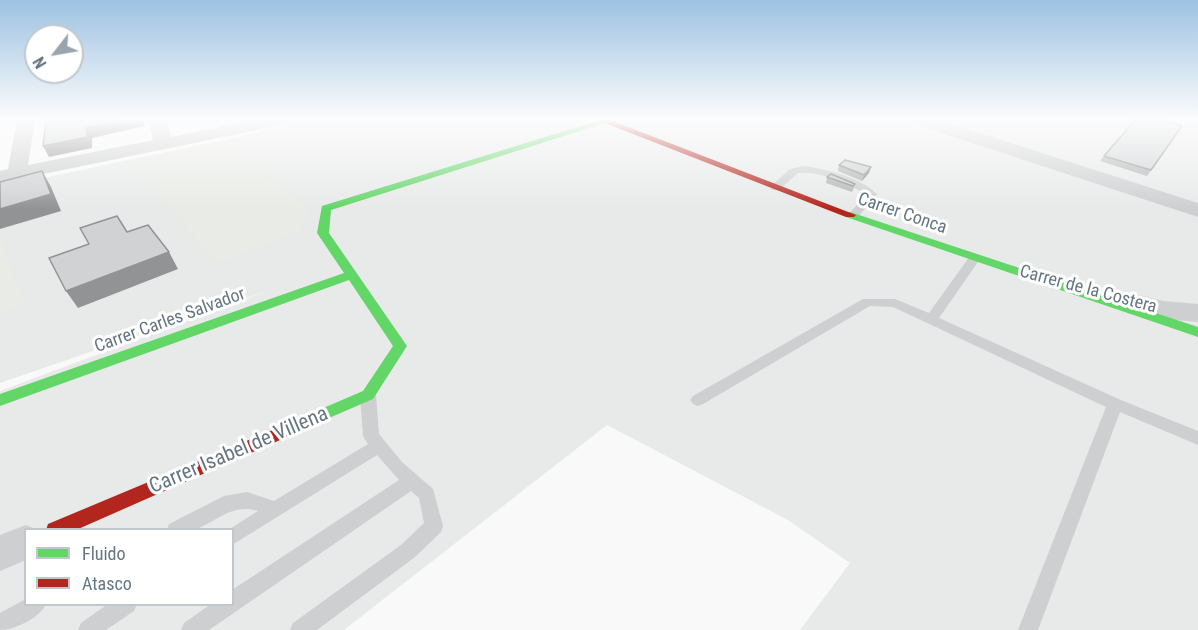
<!DOCTYPE html>
<html>
<head>
<meta charset="utf-8">
<style>
	body { margin:0 }
	#map { position:relative; width:1198px; height:630px; overflow:hidden; background:#f9f9f9; font-family:"Roboto Condensed",sans-serif }
	canvas { display:block }
	.legend { position:absolute; left:24px; top:528px; width:210px; height:78px; box-sizing:border-box; background:#fff; border:2px solid #c1c8cd; margin:0; padding:8px 10px; list-style:none; font-size:18px; color:#657683 }
	.legend li { display:flex; align-items:center; gap:12px; height:30px }
	.legend b { width:30px; border:2px solid #c1c8cd }
	.north { position:absolute; left:24px; top:24px; width:60px; height:60px; box-sizing:border-box; background:#fff; border:2px solid #c1c8cd; border-radius:50%; rotate:239deg; font-size:16px; font-weight:700; line-height:24px; text-align:center; color:#657683 }
	.north::after { content:''; display:block; margin:auto; width:21px; height:27px; background:#99a4ac; clip-path:polygon(50% 0,100% 100%,50% 72%,0 100%) }
</style>
</head>
<body>
<div id="map">
<canvas width="1198" height="630"></canvas>
<ul class="legend">
<li><b style="height:8px;background:#63d668"></b>Fluido</li>
<li><b style="height:8px;background:#b3261e"></b>Atasco</li>
</ul>
<div class="north">N</div>
</div>
<script>
const g = document.querySelector('canvas').getContext('2d');
g.lineJoin = 'round';
function fill(path, color) {
  g.fillStyle = color;
  g.fill(path, 'evenodd');
}
function strokePath(path, color, width, dash) {
  g.strokeStyle = color;
  g.lineWidth = width;
  g.lineCap = dash ? 'butt' : 'round';
  g.setLineDash(dash || []);
  g.stroke(path);
}
function drawText(font, color, halo, rows, align = 'center') {
  g.font = font + ' "Roboto Condensed",sans-serif';
  g.lineWidth = 6;
  g.setLineDash([]);
  g.textBaseline = 'middle';
  g.strokeStyle = halo;
  g.fillStyle = color;
  for (const [text, x, y, turn = 0] of rows) {
    g.save();
    g.translate(x, y);
    g.rotate((+turn || 0) * Math.PI / 180);
    g.textAlign = isNaN(turn) ? turn : align;
    if (halo) g.strokeText(text, 0, 0);
    g.fillText(text, 0, 0);
    g.restore();
  }
}
fill(new Path2D(`
	M 287,120 L 1198,120 L 1198,630 L 800,630 L 850,563 L 788,520 L 607,425 L 344,630 L 0,630 L 0,391 L 270,290 L 0,383 L 0,187 L 234,138 L 288,124 ZM 26,530 L 232,530 L 232,604 L 26,604 Z`), '#e8e9e9');
fill(new Path2D(`
	M 231,141 L 308,210 L 299,232 L 217,263 L 131,161 Z
	M 0,237 L 25,304 L 0,314 Z`), '#e8ebe6');
fill(new Path2D(`
	M 803,166 C 826,169 860,177 877,194 L 857,218 L 853,219 L 847,216 L 866,195 C 848,183 820,171 798,173 L 779,190 L 771,190 L 771,186 L 790,169 Z
	M 974,255 L 980,259 L 939,318 L 1121,400 L 1198,431 L 1198,445 L 1120,412 L 1038,630 L 1018,630 L 1106,407 L 893,307 L 870,306 L 703,404 L 698,406 L 693,404 L 690,400 L 693,396 L 863,299 L 895,299 L 929,313 L 970,256 Z
	M 368,389 L 373,391 L 376,395 L 379,434 L 402,462 L 433,489 L 443,526 L 441,532 L 415,557 L 317,630 L 290,630 L 293,623 L 401,545 L 424,523 L 419,498 L 411,491 L 209,630 L 181,630 L 184,623 L 211,604 L 232,604 L 232,590 L 399,480 L 377,455 L 232,545 L 232,530 L 228,530 L 258,511 C 232,503 218,521 196,529 C 188,532 176,530 167,530 L 169,524 L 224,496 L 247,492 L 274,501 L 368,444 L 363,436 L 360,395 L 363,391 Z
	M 26,599 L 26,604 L 46,604 C 40,618 14,630 0,630 L 0,613 Z
	M 108,604 L 137,604 L 134,611 L 106,630 L 78,630 L 81,623 Z`), '#cecfd0');
fill(new Path2D(`
	M 17,120 L 35,120 L 28,165 L 153,140 L 148,120 L 166,120 L 171,137 L 253,120 L 290,120 L 281,125 L 0,183 L 0,171 L 8,169 Z
	M 911,120 L 939,120 L 1198,203 L 1198,217 L 914,124 Z
	M 1131,293 L 1163,301 L 1198,304 L 1198,322 L 1163,319 L 1122,307 L 1118,301 L 1122,295 Z
	M 26,525 L 38,530 L 26,530 L 26,560 L 0,571 L 0,535 Z`), '#cecfd0');
fill(new Path2D(`
	M 600,120 L 608,122 L 331,210 L 329,233 L 407,346 L 373,399 L 299,431 L 293,429 L 291,425 L 293,421 L 363,391 L 393,346 L 349,280 L 0,406 L 0,394 L 344,273 L 317,233 L 322,206 Z
	M 850,212 L 1198,327 L 1198,337 L 846,217 L 846,213 Z`), '#63d668');
fill(new Path2D(`
	M 597,120 L 610,120 L 856,215 L 854,217 L 846,217 Z
	M 299,419 L 305,421 L 307,425 L 305,429 L 76,530 L 46,530 L 48,524 Z`), '#b3261e');
fill(new Path2D(`
	M 1182,126 L 1147,176 L 1100,161 L 1104,156 Z
	M 839,165 L 871,167 L 869,173 L 862,181 L 838,171 Z
	M 827,177 L 855,184 L 853,190 L 852,192 L 826,183 Z`), '#b3b5b5');
fill(new Path2D(`
	M 121,120 L 143,120 L 145,126 L 92,138 L 92,148 L 49,157 L 43,146 L 86,128 Z
	M 871,167 L 869,173 L 862,181 L 864,175 Z
	M 42,171 L 51,187 L 61,211 L 0,229 L 0,209 Z
	M 169,252 L 178,269 L 78,308 L 66,291 Z`), '#929394');
const building = new Path2D(`
	M 46,120 L 121,120 L 86,128 L 87,137 L 43,146 Z
	M 1135,120 L 1162,120 L 1182,126 L 1151,170 L 1104,156 Z
	M 845,160 L 871,167 L 864,175 L 839,165 Z
	M 42,171 L 51,194 L 0,209 L 0,182 Z
	M 831,174 L 855,184 L 853,186 L 827,177 Z
	M 117,216 L 127,232 L 148,225 L 169,252 L 66,291 L 49,258 L 89,244 L 80,228 Z`);
fill(building, '#d0d2d3');
strokePath(building, '#929394', 1.5);
const sky = g.createLinearGradient(0, 0, 0, 209);
sky.addColorStop(0, '#9dc2e2');
sky.addColorStop(0.57, '#fcfcfc');
sky.addColorStop(1, '#fcfcfc00');
g.fillStyle = sky;
g.fillRect(0, 0, 1198, 209);
drawText('18px', '#657683', '#fff', [
	["Carrer Conca",902,214,19],
	["Carrer de la Costera",1088,290,15],
	["Carrer Carles Salvador",170,321,-20]
]);
drawText('21px', '#657683', '#fff', [
	["Carrer Isabel de Villena",239,451,-23]
]);
</script>
</body>
</html>
